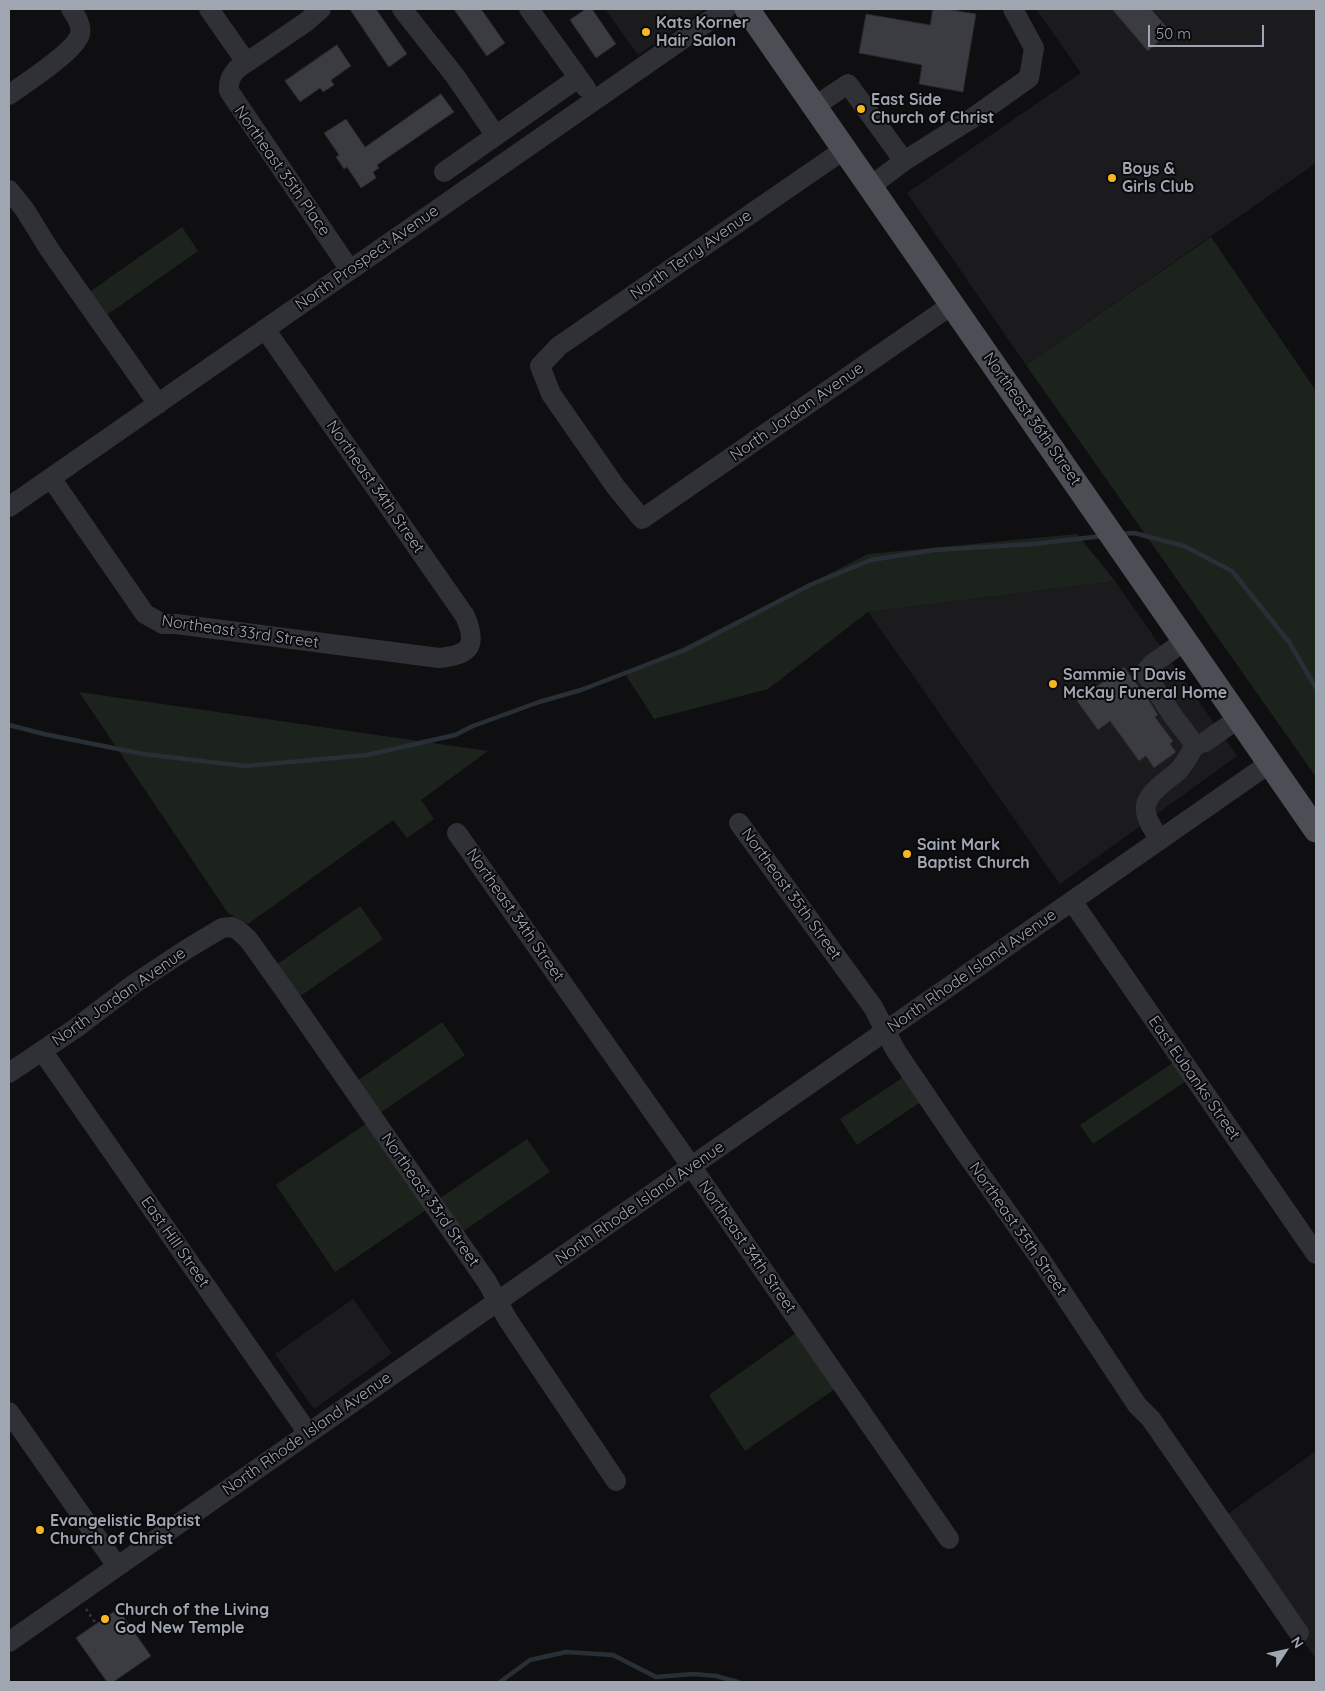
<!DOCTYPE html>
<html>
<head>
<meta charset="utf-8">
<style>
	body { margin:0 }
	#map { position:relative; width:1325px; height:1691px; overflow:hidden; background:#0f0f11; font-family:Quicksand,sans-serif }
	canvas { display:block }
	.frame { position:absolute; inset:0; border:10px solid #a0a5b2; pointer-events:none }
	.north { position:absolute; left:1260px; top:1626px; width:50px; height:50px; -webkit-text-stroke:4px #0a0a0c; paint-order:stroke; rotate:55deg; font-size:14px; font-weight:700; line-height:20px; text-align:center; color:#a0a5b2 }
	.north::after { content:''; display:block; margin:auto; width:18px; height:22px; background:#a0a5b2; clip-path:polygon(50% 0,100% 100%,50% 72%,0 100%) }
	.scale { position:absolute; left:1148px; top:25px; width:116px; height:22px; box-sizing:border-box; border:2px solid #a0a5b2; border-top:0; padding-left:6px; font-size:15px; line-height:18px; white-space:nowrap; color:#a0a5b2; -webkit-text-stroke:4px #0a0a0c; paint-order:stroke }
</style>
</head>
<body>
<div id="map">
<canvas width="1325" height="1691"></canvas>
<div class="frame"></div>
<div class="north">N</div>
<div class="scale">50 m</div>
</div>
<script>
const g = document.querySelector('canvas').getContext('2d');
g.lineJoin = 'round';
function fill(path, color) {
  g.fillStyle = color;
  g.fill(path, 'evenodd');
}
function strokePath(path, color, width, dash) {
  g.strokeStyle = color;
  g.lineWidth = width;
  g.lineCap = dash ? 'butt' : 'round';
  g.setLineDash(dash || []);
  g.stroke(path);
}
function drawText(font, color, halo, rows, align = 'center') {
  g.font = font + ' Quicksand,sans-serif';
  g.lineWidth = 4;
  g.setLineDash([]);
  g.textBaseline = 'middle';
  g.strokeStyle = halo;
  g.fillStyle = color;
  for (const [text, x, y, turn = 0] of rows) {
    g.save();
    g.translate(x, y);
    g.rotate((+turn || 0) * Math.PI / 180);
    g.textAlign = isNaN(turn) ? turn : align;
    if (halo) g.strokeText(text, 0, 0);
    g.fillText(text, 0, 0);
    g.restore();
  }
}
fill(new Path2D(`
	M 605,9 L 705,9 L 638,55 Z
	M 1036,9 L 1314,9 L 1316,13 L 1316,163 L 1026,365 L 907,193 L 1081,73 Z
	M 1115,581 L 1237,756 L 1060,884 L 868,612 Z
	M 353,1299 L 392,1353 L 314,1409 L 275,1354 Z
	M 1316,1451 L 1316,1659 L 1218,1521 Z`), '#1b1b1e');
fill(new Path2D(`
	M 182,227 L 198,251 L 104,317 L 88,293 Z
	M 1211,237 L 1316,391 L 1316,777 L 1026,365 Z
	M 1077,534 L 1115,581 L 868,612 L 768,689 L 654,719 L 624,672 L 682,648 L 868,554 Z
	M 79,692 L 488,751 L 421,800 L 434,819 L 407,838 L 393,820 L 248,924 L 228,913 Z
	M 360,906 L 383,939 L 296,999 L 273,967 Z
	M 442,1022 L 465,1055 L 380,1113 L 357,1081 Z
	M 1174,1062 L 1186,1081 L 1093,1144 L 1080,1125 Z
	M 905,1076 L 922,1101 L 857,1145 L 840,1119 Z
	M 367,1123 L 426,1210 L 335,1272 L 276,1185 Z
	M 527,1139 L 550,1172 L 462,1232 L 439,1199 Z
	M 796,1333 L 835,1389 L 745,1451 L 709,1395 Z`), '#1c231d');
strokePath(new Path2D(`
	M 1120,534 L 1134,533 L 1184,546 L 1232,571 L 1289,642 L 1316,688
	M 9,725 L 44,734 L 143,754 L 245,766 L 367,755 L 455,735 L 473,726 L 539,702 L 581,690 L 685,650 L 810,585 L 871,560 L 934,550 L 1033,544 L 1103,536
	M 500,1682 L 530,1660 L 566,1652 L 613,1655 L 656,1677 L 694,1674 L 716,1676 L 738,1682`), '#282f36', 4.5);
const building = new Path2D(`
	M 350,9 L 376,9 L 407,54 L 389,67 Z
	M 454,9 L 481,9 L 505,43 L 487,56 Z
	M 586,9 L 592,9 L 616,44 L 596,58 L 570,20 Z
	M 933,9 L 946,9 L 976,14 L 963,92 L 919,84 L 922,65 L 859,53 L 866,14 L 930,25 Z
	M 1112,9 L 1151,9 L 1170,31 L 1148,51 Z
	M 337,45 L 351,66 L 331,80 L 334,85 L 323,92 L 320,88 L 300,102 L 285,81 Z
	M 441,94 L 454,112 L 377,165 L 379,168 L 373,172 L 376,178 L 361,188 L 347,167 L 344,169 L 336,157 L 339,155 L 324,133 L 346,119 L 365,147 Z
	M 1124,667 L 1148,699 L 1158,715 L 1155,717 L 1173,741 L 1170,744 L 1176,752 L 1154,768 L 1146,756 L 1139,761 L 1110,721 L 1098,730 L 1077,701 Z
	M 118,1609 L 151,1656 L 113,1682 L 107,1682 L 76,1638 Z`);
fill(building, '#3b3c41');
strokePath(building, '#29292d', 1);
strokePath(new Path2D(`
	M 86,1609 L 96,1624`), '#36383d', 2.5, [2.5, 4]);
strokePath(new Path2D(`
	M 209,9 L 246,62
	M 321,9 L 306,22 L 237,69 C 231,76 228,81 229,91 L 350,270
	M 402,9 L 455,76 L 496,136
	M 529,9 L 586,88
	M 9,95 C 24,84 76,51 80,34 C 82,25 76,16 71,9
	M 815,106 L 848,84 L 904,161 L 871,186
	M 845,149 L 559,346 L 540,366 L 551,394 L 615,486 L 642,519 L 953,304
	M 904,161 L 971,119 L 1029,78 L 1034,48 L 1013,9
	M 444,172 L 578,78
	M 9,190 L 25,210 L 49,249 L 158,404
	M 51,478 L 145,614 L 163,624 L 176,624 L 439,658 C 470,655 478,646 465,616 L 265,329
	M 9,507 L 726,9
	M 1185,641 L 1152,664 L 1146,671 L 1147,676 L 1173,716 L 1195,745 L 1205,742 L 1239,718
	M 739,823 L 873,1007 L 896,1051 L 959,1144 L 1041,1260 L 1137,1405 L 1151,1419 L 1299,1633
	M 457,833 L 703,1183 L 949,1539
	M 1160,840 C 1155,831 1147,822 1146,812 C 1143,794 1166,782 1178,771 C 1185,764 1190,754 1195,745
	M 1072,901 L 1316,1254
	M 43,1052 L 308,1433
	M 9,1073 L 76,1028 L 134,984 L 187,949 L 222,928 L 232,927 L 238,930 L 248,939 L 283,988 L 487,1282 L 508,1320 L 616,1481
	M 9,1412 L 117,1566
	M 9,1642 L 1270,763`), '#303136', 20);
strokePath(new Path2D(`
	M 747,9 L 1316,830`), '#4c4e55', 25);
for (const [x, y, r, color] of [
	[646,32,5,"#f8b620"],
	[861,109,5,"#f8b620"],
	[1112,178,5,"#f8b620"],
	[1053,684,5,"#f8b620"],
	[907,854,5,"#f8b620"],
	[40,1530,5,"#f8b620"],
	[105,1619,5,"#f8b620"]
]) {
  const dot = new Path2D();
  dot.arc(x, y, r, 0, 2 * Math.PI);
  g.fillStyle = color;
  g.fill(dot);
  strokePath(dot, '#0a0a0c', 2);
}
drawText('bold 16px', '#a0a5b2', '#0a0a0c', [
	["Kats Korner",656,23],
	["Hair Salon",656,41],
	["East Side",871,100],
	["Church of Christ",871,118],
	["Boys &",1122,169],
	["Girls Club",1122,187],
	["Sammie T Davis",1063,675],
	["McKay Funeral Home",1063,693],
	["Saint Mark",917,845],
	["Baptist Church",917,863],
	["Evangelistic Baptist",50,1521],
	["Church of Christ",50,1539],
	["Church of the Living",115,1610],
	["God New Temple",115,1628]
], 'left');
drawText('16px', '#a0a5b2', '#0a0a0c', [
	["Northeast 35th Place",282,171,55],
	["North Terry Avenue",691,255,-35],
	["North Prospect Avenue",367,258,-35],
	["North Jordan Avenue",797,412,-35],
	["Northeast 36th Street",1032,419,55],
	["Northeast 34th Street",375,487,55],
	["Northeast 33rd Street",240,632,8],
	["Northeast 35th Street",791,894,54],
	["Northeast 34th Street",515,915,55],
	["North Rhode Island Avenue",972,971,-35],
	["North Jordan Avenue",119,997,-35],
	["East Eubanks Street",1194,1078,55],
	["Northeast 33rd Street",430,1200,55],
	["North Rhode Island Avenue",640,1203,-35],
	["Northeast 35th Street",1018,1229,55],
	["East Hill Street",175,1242,55],
	["Northeast 34th Street",747,1247,55],
	["North Rhode Island Avenue",307,1434,-35]
]);
</script>
</body>
</html>
